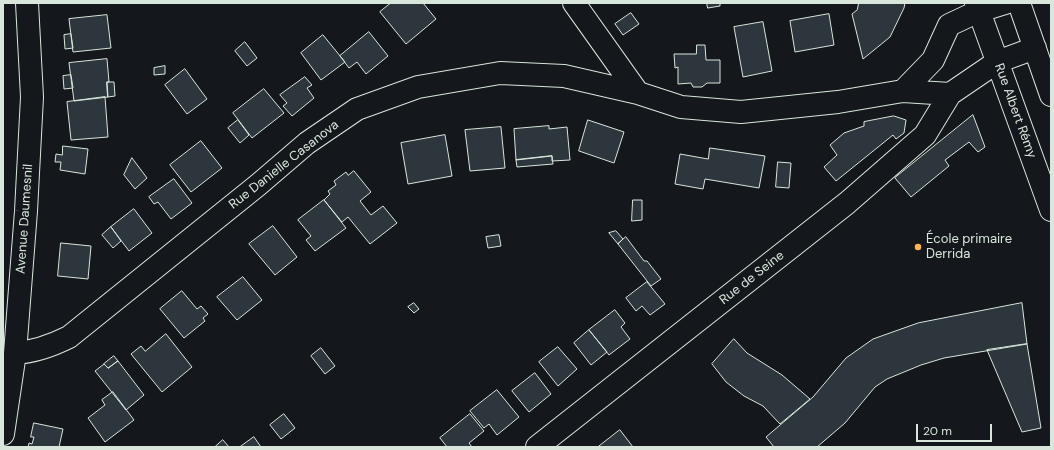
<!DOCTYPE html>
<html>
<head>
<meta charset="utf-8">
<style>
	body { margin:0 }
	#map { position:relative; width:1054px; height:450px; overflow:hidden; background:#14181c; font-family:"DM Sans",sans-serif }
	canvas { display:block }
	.frame { position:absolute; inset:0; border:4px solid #d8e6dc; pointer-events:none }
	.scale { position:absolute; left:916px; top:424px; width:76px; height:18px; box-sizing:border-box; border:2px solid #d8e6dc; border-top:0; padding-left:5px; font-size:12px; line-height:14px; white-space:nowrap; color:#d8e6dc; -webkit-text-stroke:3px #14181c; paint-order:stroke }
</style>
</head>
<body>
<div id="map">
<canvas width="1054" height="450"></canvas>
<div class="frame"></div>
<div class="scale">20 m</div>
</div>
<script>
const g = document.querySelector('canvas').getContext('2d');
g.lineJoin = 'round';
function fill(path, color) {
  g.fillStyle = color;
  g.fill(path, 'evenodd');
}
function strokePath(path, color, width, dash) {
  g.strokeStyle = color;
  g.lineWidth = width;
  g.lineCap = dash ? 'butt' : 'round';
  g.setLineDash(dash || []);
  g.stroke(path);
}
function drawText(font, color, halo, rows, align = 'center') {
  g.font = font + ' "DM Sans",sans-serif';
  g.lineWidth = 3;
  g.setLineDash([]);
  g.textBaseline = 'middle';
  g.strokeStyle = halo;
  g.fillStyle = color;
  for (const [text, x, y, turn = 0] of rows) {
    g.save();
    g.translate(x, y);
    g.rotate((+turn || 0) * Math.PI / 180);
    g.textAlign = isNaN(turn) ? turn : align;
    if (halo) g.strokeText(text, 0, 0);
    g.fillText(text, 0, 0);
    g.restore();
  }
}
const building = new Path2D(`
	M 391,3 L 423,3 L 436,19 L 406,44 L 380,12 Z
	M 707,3 L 720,3 L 720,6 L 708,8 Z
	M 859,3 L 905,3 L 904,8 L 890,37 L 863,59 L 852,14 L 857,10 Z
	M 631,13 L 639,24 L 623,35 L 615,24 Z
	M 829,14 L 834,45 L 795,52 L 790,21 Z
	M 107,15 L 111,48 L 73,52 L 69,19 Z
	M 763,22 L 772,71 L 743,77 L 734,27 Z
	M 369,32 L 388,56 L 366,74 L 357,62 L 349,68 L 340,56 Z
	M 71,34 L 73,48 L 65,49 L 64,35 Z
	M 323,35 L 345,62 L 321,80 L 301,53 Z
	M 245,42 L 257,58 L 247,66 L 235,51 Z
	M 697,45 L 705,45 L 706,60 L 720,60 L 720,83 L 707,83 L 702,87 L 693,87 L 691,83 L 678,84 L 678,67 L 675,68 L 674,54 L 696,54 Z
	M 107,59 L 109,82 L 107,82 L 108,97 L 74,101 L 69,63 Z
	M 165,66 L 165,74 L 154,75 L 154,68 Z
	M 185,69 L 207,99 L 187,114 L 165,85 Z
	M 71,75 L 73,88 L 64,89 L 63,76 Z
	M 305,77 L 312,85 L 307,88 L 314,98 L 292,116 L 283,106 L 287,103 L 280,95 Z
	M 107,82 L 114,82 L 115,96 L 108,97 Z
	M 264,89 L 284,113 L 252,138 L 233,113 Z
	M 105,97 L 108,137 L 71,140 L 67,102 Z
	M 973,115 L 985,147 L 978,152 L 969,142 L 945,160 L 949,166 L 911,197 L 895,178 Z
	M 894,116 L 906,120 L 904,133 L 896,139 L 893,135 L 836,181 L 824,167 L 837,155 L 830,145 L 844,133 L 864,126 L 864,122 Z
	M 238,120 L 249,135 L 240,143 L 228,128 Z
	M 588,120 L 624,132 L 614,163 L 579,151 Z
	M 549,126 L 549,129 L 567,127 L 570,160 L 552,161 L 552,156 L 516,160 L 514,129 Z
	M 501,127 L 505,168 L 470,171 L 465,130 Z
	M 445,135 L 452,176 L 408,184 L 401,143 Z
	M 201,141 L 222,168 L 191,192 L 170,165 Z
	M 63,146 L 88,149 L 85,174 L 60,170 L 61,162 L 55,162 L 56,154 L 62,155 Z
	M 710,148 L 765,156 L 759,188 L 705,179 L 703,189 L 675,184 L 680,154 L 708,159 Z
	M 552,156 L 553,164 L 517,167 L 516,160 Z
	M 132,158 L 147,178 L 135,189 L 124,175 Z
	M 778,162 L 791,163 L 789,188 L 776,187 Z
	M 354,171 L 371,192 L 360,201 L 371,215 L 383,206 L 397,223 L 370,244 L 348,217 L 342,222 L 324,200 L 330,194 L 328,191 L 336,185 L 334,181 L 346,172 L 348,175 Z
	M 174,179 L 192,203 L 171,219 L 158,202 L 154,204 L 149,197 Z
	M 324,200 L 346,228 L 315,251 L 306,240 L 311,236 L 298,220 Z
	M 633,200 L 642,200 L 642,220 L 632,221 Z
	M 134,209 L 152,233 L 129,251 L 111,227 Z
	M 273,226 L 297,257 L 275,275 L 249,244 Z
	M 111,227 L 121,241 L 113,248 L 102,235 Z
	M 616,231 L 623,239 L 618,244 L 609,233 Z
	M 499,235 L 501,246 L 488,248 L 486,237 Z
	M 626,237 L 644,261 L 647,261 L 661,279 L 651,286 L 618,244 Z
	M 61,243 L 91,246 L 88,279 L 58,276 Z
	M 243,277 L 262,300 L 237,320 L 217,297 Z
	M 647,282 L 665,304 L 650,315 L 642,306 L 636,311 L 626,298 Z
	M 182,291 L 197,309 L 201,306 L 208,314 L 203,318 L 205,321 L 184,338 L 160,309 Z
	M 414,303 L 419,309 L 414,313 L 408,307 Z
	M 1022,303 L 1027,344 L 944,358 L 921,365 L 887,379 L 875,387 L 845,423 L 817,447 L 774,447 L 766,437 L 813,397 L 846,358 L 873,339 L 918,323 Z
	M 615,310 L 625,323 L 621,327 L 630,339 L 609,355 L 589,330 Z
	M 589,330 L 607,352 L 591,365 L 574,343 Z
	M 166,334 L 192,367 L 162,392 L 131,354 L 141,346 L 145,351 Z
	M 734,339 L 747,353 L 782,375 L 810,399 L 780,424 L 763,406 L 744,396 L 726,382 L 712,364 Z
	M 1027,344 L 1041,428 L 1022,432 L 987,350 Z
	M 558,347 L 577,369 L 558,386 L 539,362 Z
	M 321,348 L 335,366 L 325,374 L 311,356 Z
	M 114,356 L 118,361 L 108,368 L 104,364 Z
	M 118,361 L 144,395 L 126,410 L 95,371 L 104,364 L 108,368 Z
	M 535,373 L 551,394 L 529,412 L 512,391 Z
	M 497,390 L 519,417 L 497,435 L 489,424 L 484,428 L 470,411 Z
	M 113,392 L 134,420 L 105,442 L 88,418 L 105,405 L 102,400 Z
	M 284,414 L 295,428 L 281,439 L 270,425 Z
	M 470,414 L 484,431 L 469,443 L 472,447 L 447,447 L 440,438 Z
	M 34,423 L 63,429 L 59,447 L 28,447 L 29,443 L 32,444 L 34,437 L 31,437 Z
	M 620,430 L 633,447 L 598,447 Z
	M 254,437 L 261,447 L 240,447 Z
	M 223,440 L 229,447 L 215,447 Z`);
fill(building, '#2c363c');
strokePath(building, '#d8e6dc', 1);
const street = new Path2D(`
	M 574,3 L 638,93 L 681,107 L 741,112 L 838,102 L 903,91 L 950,94
	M 903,91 L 933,60 L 949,25 L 979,11
	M 15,353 C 35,352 51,346 69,337 L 258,185 L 307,143 L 357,109 L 418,87 L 500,73 L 564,76 L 638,93
	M 3,434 L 15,353 L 26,211 L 32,97 L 27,3
	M 537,447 L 847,203 L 925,135 L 950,94 L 997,62`);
const primary = new Path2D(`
	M 976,3 L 1051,210
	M 1019,3 L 1051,95
	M 979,11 L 1005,3
	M 997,62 L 1035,48`);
strokePath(street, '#d8e6dc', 24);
strokePath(primary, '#d8e6dc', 24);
strokePath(street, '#14181c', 22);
strokePath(primary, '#14181c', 22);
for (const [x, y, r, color] of [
	[918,247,4,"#ffb74d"]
]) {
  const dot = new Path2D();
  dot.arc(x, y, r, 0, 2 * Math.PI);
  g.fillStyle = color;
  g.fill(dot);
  strokePath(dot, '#14181c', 1.5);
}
drawText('13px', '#d8e6dc', '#14181c', [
	["Rue Albert Rémy",1015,111,70],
	["Rue Danielle Casanova",284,165,-38],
	["Avenue Daumesnil",25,219,-86],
	["Rue de Seine",752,278,-38]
]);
drawText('13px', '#d8e6dc', '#14181c', [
	["École primaire",926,240],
	["Derrida",926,255]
], 'left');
</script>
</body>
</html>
